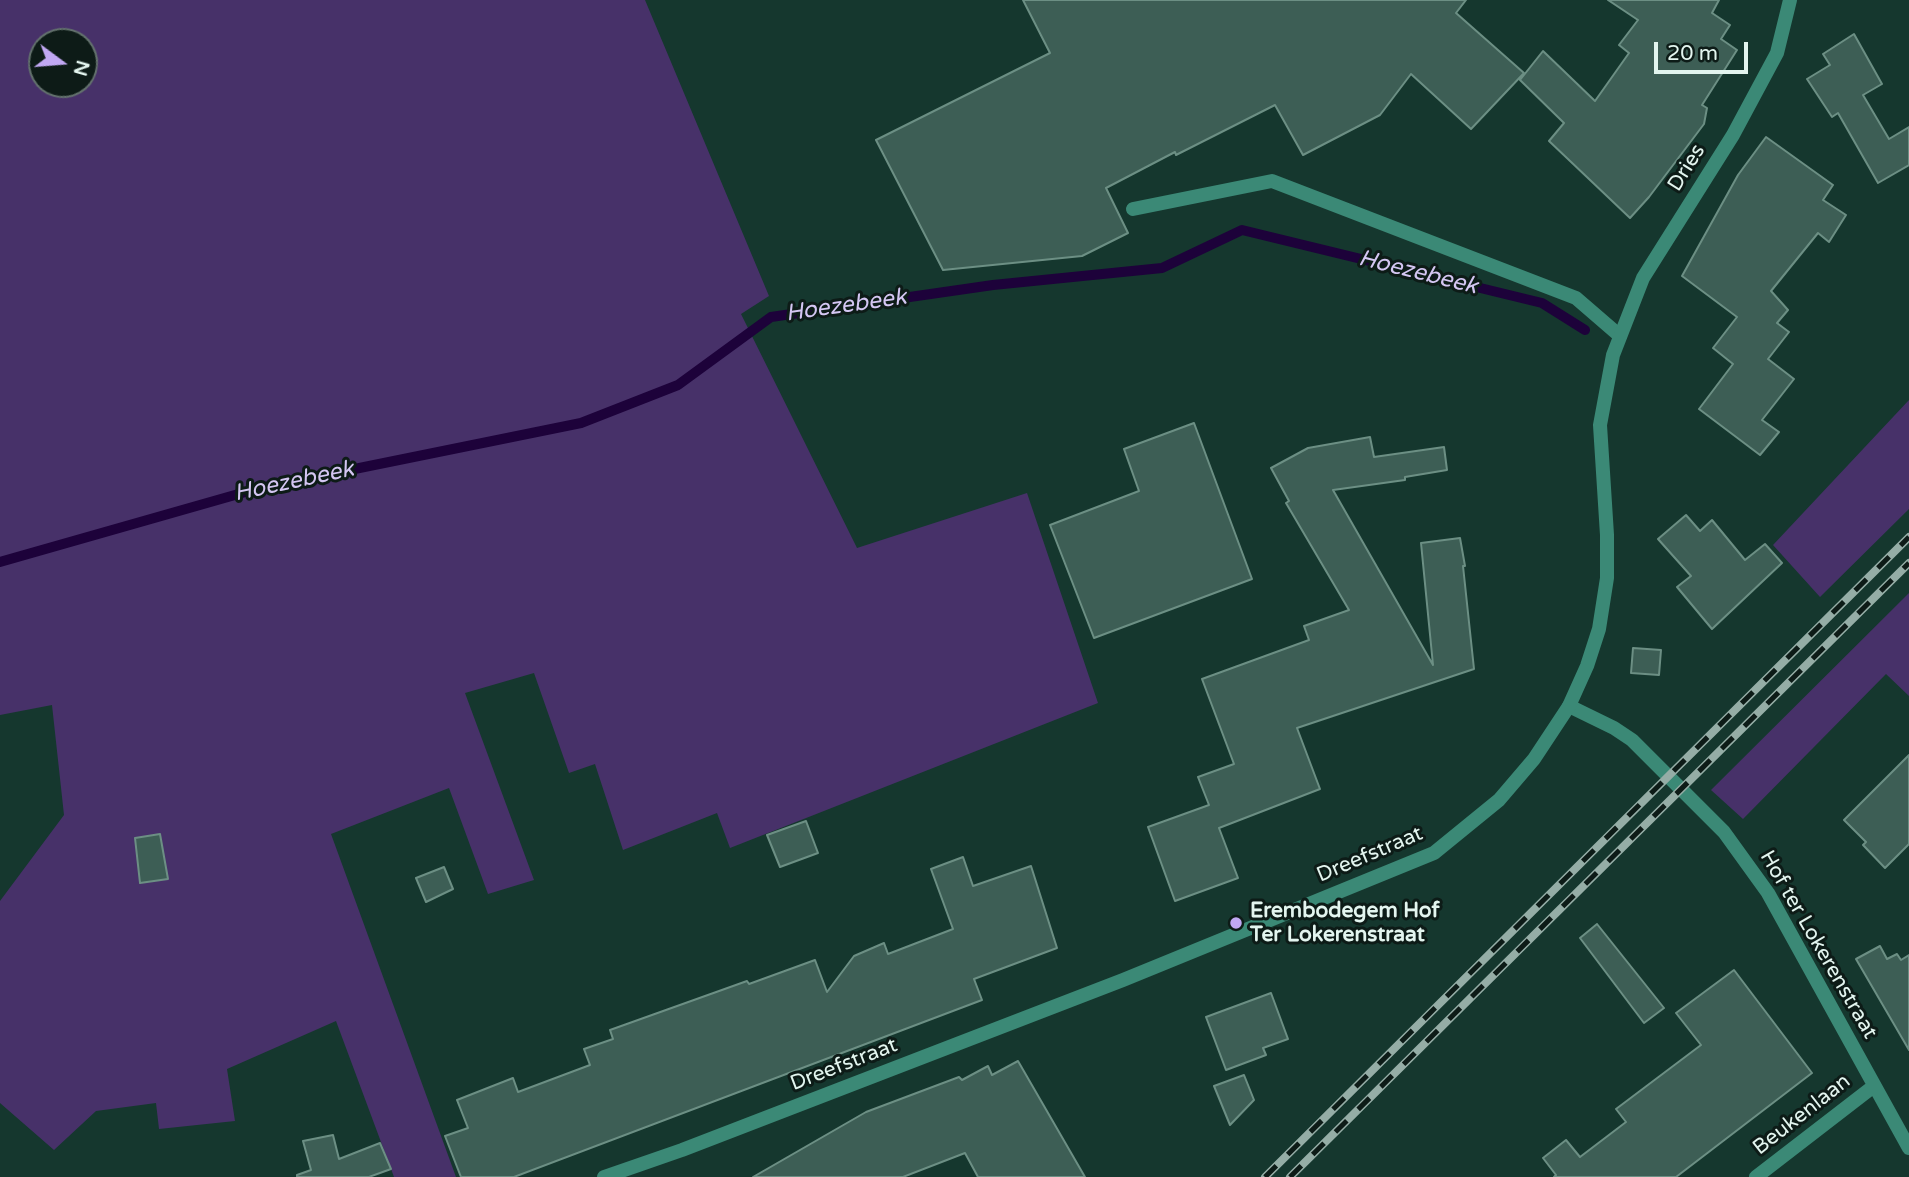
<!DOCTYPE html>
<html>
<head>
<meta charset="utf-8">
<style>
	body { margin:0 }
	#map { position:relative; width:1909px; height:1177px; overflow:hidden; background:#15372e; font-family:"Varela Round",sans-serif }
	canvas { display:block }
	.north { position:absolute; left:28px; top:28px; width:70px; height:70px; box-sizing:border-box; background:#0d1b17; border:2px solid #63726d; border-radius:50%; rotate:106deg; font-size:19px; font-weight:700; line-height:28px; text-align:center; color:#e3f5ef }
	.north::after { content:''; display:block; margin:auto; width:24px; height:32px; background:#c1a8f3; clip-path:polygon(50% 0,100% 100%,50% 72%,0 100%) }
	.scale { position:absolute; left:1654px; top:42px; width:94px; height:32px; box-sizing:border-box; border:4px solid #e3f5ef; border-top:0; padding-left:9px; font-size:21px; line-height:24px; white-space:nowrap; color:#e3f5ef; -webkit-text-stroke:5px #0d1b17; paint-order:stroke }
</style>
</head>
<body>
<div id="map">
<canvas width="1909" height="1177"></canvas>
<div class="north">N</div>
<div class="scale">20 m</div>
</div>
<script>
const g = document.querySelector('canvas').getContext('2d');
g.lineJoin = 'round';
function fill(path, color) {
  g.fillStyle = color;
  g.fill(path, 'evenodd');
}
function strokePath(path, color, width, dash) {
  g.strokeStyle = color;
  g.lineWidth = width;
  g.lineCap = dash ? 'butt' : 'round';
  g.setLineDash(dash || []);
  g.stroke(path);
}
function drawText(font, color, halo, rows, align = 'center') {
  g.font = font + ' "Varela Round",sans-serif';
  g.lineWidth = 6;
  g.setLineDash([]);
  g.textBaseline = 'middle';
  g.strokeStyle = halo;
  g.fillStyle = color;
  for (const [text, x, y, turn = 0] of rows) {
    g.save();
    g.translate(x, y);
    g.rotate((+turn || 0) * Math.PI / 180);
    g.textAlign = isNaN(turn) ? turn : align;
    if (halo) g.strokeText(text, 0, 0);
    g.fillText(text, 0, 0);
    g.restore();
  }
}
fill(new Path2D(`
	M 0,0 L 645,0 L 769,296 L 741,314 L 857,548 L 1027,493 L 1098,703 L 730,848 L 717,813 L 623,850 L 595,764 L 569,773 L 534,673 L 465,693 L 534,880 L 488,894 L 449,788 L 331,834 L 456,1177 L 394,1177 L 336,1021 L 227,1069 L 235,1121 L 159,1129 L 156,1103 L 96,1111 L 54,1150 L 0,1103 L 0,901 L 64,815 L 52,705 L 0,715 ZM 42,42 L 84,42 L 84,84 L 42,84 Z
	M 1909,400 L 1909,509 L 1820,597 L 1773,545 Z
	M 1909,593 L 1909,696 L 1886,674 L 1743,819 L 1711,790 Z`), '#473169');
strokePath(new Path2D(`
	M 0,562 L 256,489 L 581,423 L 678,385 L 771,317 L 993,285 L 1162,268 L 1242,230 L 1542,303 L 1585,330`), '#1d023a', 10);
const building = new Path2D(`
	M 1023,0 L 1466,0 L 1456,13 L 1524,73 L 1471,129 L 1411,74 L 1380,115 L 1303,155 L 1275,105 L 1176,155 L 1175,152 L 1106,188 L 1128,233 L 1082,256 L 943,270 L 876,140 L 1050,53 Z
	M 1608,0 L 1719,0 L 1712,13 L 1730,25 L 1721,39 L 1737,50 L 1702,105 L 1707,108 L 1704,124 L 1649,197 L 1630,218 L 1549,141 L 1564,123 L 1520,80 L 1543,51 L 1595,101 L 1629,53 L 1619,45 L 1638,20 Z
	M 1854,34 L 1882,84 L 1863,95 L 1889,139 L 1909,127 L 1909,165 L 1878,183 L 1838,113 L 1832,117 L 1807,79 L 1830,65 L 1823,54 Z
	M 1766,137 L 1833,185 L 1823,200 L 1846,215 L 1829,242 L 1818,233 L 1771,291 L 1788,310 L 1777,323 L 1789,332 L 1768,359 L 1794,379 L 1762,420 L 1779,432 L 1760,455 L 1699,409 L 1733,364 L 1713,348 L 1737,317 L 1682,276 L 1738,175 Z
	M 1194,423 L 1252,579 L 1094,638 L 1050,525 L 1139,491 L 1124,449 Z
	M 1370,437 L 1374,457 L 1444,447 L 1447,470 L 1405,477 L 1405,480 L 1333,490 L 1433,665 L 1421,543 L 1460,538 L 1465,566 L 1463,566 L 1474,669 L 1297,728 L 1320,789 L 1219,828 L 1238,878 L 1175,901 L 1148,827 L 1209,805 L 1198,777 L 1234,764 L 1202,679 L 1309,640 L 1304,626 L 1349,610 L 1286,503 L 1289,501 L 1271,468 L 1308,448 Z
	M 1686,515 L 1700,531 L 1712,520 L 1745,560 L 1765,544 L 1782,563 L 1712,629 L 1677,587 L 1691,576 L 1658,539 Z
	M 1633,648 L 1661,650 L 1659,675 L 1631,673 Z
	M 1909,755 L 1909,844 L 1885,868 L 1863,845 L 1866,842 L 1844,820 Z
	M 806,821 L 818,853 L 780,867 L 767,835 Z
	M 160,834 L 168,879 L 140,883 L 135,838 Z
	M 963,857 L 973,886 L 1031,866 L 1057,948 L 974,979 L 982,1000 L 514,1177 L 461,1177 L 445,1136 L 468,1128 L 457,1100 L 513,1078 L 518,1092 L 590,1065 L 584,1049 L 613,1039 L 610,1030 L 747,981 L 749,984 L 815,960 L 827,992 L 854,956 L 884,943 L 888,954 L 953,929 L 931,869 Z
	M 444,867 L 453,889 L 426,902 L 416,878 Z
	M 1597,924 L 1664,1008 L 1644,1023 L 1580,938 Z
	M 1880,946 L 1887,959 L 1897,954 L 1901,960 L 1909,955 L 1909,1050 L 1856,959 Z
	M 1734,970 L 1812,1073 L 1676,1177 L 1554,1177 L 1556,1175 L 1543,1158 L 1566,1140 L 1580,1157 L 1626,1122 L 1616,1109 L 1701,1045 L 1676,1013 Z
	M 1271,993 L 1288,1039 L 1263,1048 L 1266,1055 L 1226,1070 L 1206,1017 Z
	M 1018,1061 L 1085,1177 L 978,1177 L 965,1153 L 903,1177 L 753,1177 L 866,1112 L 959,1077 L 962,1080 L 988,1066 L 992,1075 Z
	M 1244,1075 L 1254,1100 L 1230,1125 L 1214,1086 Z
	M 333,1135 L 339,1159 L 380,1143 L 391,1169 L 369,1177 L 297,1177 L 297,1175 L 311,1170 L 303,1141 Z`);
fill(building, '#3d5e55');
strokePath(building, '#6c8f84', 2);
strokePath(new Path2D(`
	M 1133,209 L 1272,181 L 1576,298 L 1620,336`), '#3b8976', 14);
strokePath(new Path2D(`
	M 1569,706 L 1614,728 L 1632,740 L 1724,832 L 1768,893 L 1909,1148
	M 1756,1177 L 1874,1086`), '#3b8976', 14);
strokePath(new Path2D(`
	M 604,1177 L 682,1150 L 1123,980 L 1434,853 L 1499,800 L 1534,759 L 1569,706 L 1587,666 L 1599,629 L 1607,578 L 1607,535 L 1600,425 L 1613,355 L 1643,278 L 1733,135 L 1777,53 L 1790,0`), '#3b8976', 14);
const rail = new Path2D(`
	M 1265,1177 L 1909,537
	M 1290,1177 L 1909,563`);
strokePath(rail, '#95ada6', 8);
strokePath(rail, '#0d1b17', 5, [16]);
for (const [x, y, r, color] of [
	[1236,923,7,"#c1a8f3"]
]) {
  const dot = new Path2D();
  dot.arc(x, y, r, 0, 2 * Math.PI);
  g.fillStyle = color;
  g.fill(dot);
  strokePath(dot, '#0d1b17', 2.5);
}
drawText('21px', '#e3f5ef', '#0d1b17', [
	["Dries",1687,168,-58],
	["Dreefstraat",1370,855,-23],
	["Hof ter Lokerenstraat",1818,945,60],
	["Dreefstraat",844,1065,-21],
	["Beukenlaan",1802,1115,-38]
]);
drawText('bold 21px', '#e3f5ef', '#0d1b17', [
	["Erembodegem Hof",1250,911],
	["Ter Lokerenstraat",1250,935]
], 'left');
drawText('italic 23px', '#d4c6f2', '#0d1b17', [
	["Hoezebeek",1418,273,14],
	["Hoezebeek",846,306,-8],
	["Hoezebeek",294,482,-12]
]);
</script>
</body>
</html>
